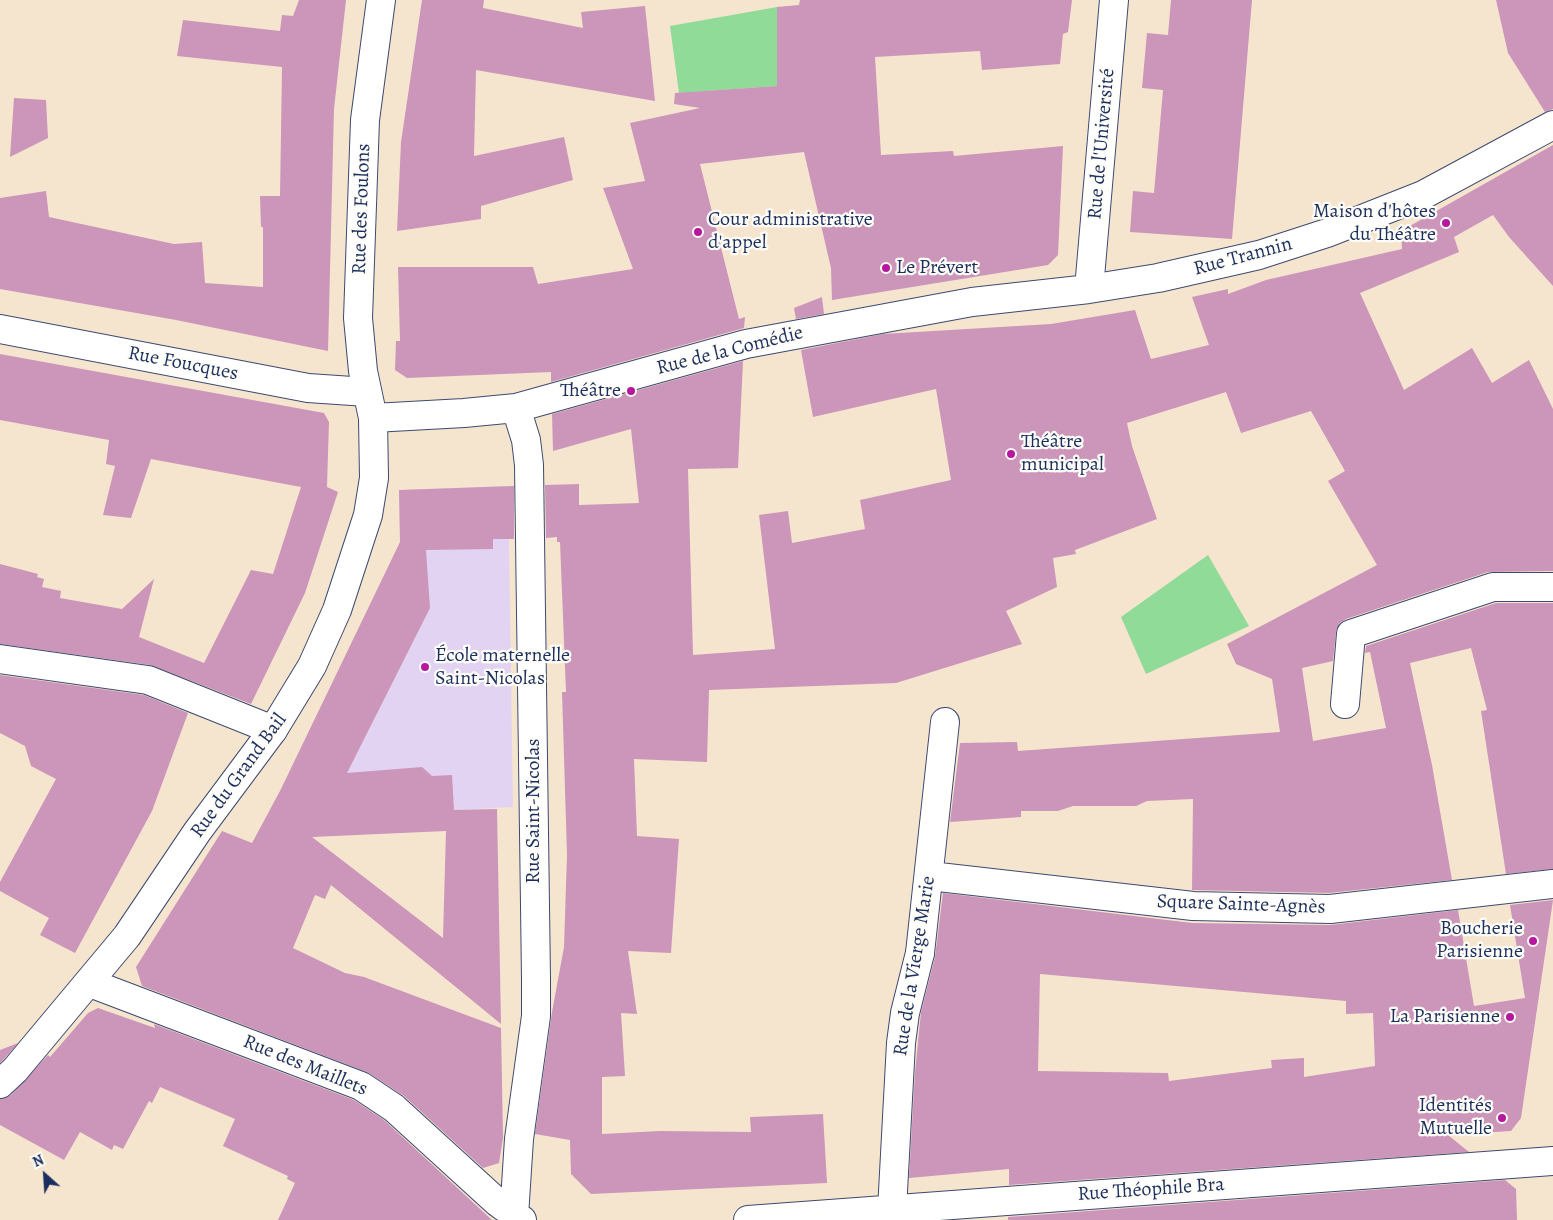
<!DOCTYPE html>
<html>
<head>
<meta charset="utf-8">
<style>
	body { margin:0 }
	#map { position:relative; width:1553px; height:1220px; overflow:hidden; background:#f6e5ce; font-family:Alegreya,serif }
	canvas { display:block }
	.north { position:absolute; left:20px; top:1150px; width:50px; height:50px; -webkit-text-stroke:4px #fdfcf7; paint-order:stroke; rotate:334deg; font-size:14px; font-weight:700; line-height:20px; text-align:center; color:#1b2f5e }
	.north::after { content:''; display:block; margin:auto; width:18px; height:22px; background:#1b2f5e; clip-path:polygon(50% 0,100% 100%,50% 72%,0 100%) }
</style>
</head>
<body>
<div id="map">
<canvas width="1553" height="1220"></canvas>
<div class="north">N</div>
</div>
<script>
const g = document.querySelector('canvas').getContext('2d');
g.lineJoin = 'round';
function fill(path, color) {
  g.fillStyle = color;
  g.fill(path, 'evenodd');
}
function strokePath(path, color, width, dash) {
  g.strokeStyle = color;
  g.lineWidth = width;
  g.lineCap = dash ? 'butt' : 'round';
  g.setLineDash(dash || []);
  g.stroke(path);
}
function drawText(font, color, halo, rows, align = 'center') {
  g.font = font + ' Alegreya,serif';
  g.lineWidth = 4.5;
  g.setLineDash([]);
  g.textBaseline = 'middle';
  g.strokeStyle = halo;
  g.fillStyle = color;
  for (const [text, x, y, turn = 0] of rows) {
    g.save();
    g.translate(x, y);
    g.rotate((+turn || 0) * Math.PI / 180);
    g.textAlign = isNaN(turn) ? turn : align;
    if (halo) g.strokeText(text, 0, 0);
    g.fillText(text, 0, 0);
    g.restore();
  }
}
fill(new Path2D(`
	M 505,486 L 509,539 L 513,807 L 324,817 L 400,542 L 399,490 Z`), '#e3d3f2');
fill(new Path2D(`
	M 777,7 L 777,86 L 679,93 L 670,26 Z
	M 1208,555 L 1249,626 L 1146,674 L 1121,617 Z`), '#90db98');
fill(new Path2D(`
	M 299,0 L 346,0 L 334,109 L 328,351 L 176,320 L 0,289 L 0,198 L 46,191 L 49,217 L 174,244 L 202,242 L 205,283 L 263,287 L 263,227 L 261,227 L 260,196 L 280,196 L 282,67 L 177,56 L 183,20 L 280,31 L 282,15 L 293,16 Z
	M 422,0 L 484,0 L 483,8 L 583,28 L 581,12 L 645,6 L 655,101 L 476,70 L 474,156 L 564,137 L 573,180 L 481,206 L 481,219 L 397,231 L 401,142 Z
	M 800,0 L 1072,0 L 1068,32 L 1063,34 L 1060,64 L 982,70 L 980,51 L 875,57 L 881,155 L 953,151 L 954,156 L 1063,146 L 1058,255 L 1048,265 L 832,300 L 831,268 L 804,152 L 700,164 L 739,319 L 745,317 L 744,328 L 551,382 L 551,372 L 407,378 L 395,370 L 396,341 L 400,341 L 398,267 L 533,267 L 538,284 L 633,269 L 603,188 L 645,181 L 630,123 L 700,108 L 674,104 L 675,93 L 777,86 L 777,7 L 799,5 Z
	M 1171,0 L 1252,0 L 1232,239 L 1130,232 L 1133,191 L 1154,193 L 1163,90 L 1142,88 L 1147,33 L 1168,35 Z
	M 1496,0 L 1553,0 L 1553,109 L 1545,112 L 1508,53 Z
	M 14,98 L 46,100 L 48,138 L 10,157 Z
	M 1553,145 L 1553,286 L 1509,237 L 1493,215 L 1454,237 L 1459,252 L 1360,293 L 1404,390 L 1472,348 L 1492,383 L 1529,360 L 1553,409 L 1553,571 L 1488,572 L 1346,619 L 1339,624 L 1336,632 L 1333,661 L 1302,668 L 1313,741 L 1386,728 L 1370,652 L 1365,653 L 1366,646 L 1496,603 L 1553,603 L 1553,869 L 1506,874 L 1481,711 L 1487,710 L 1471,648 L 1410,663 L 1432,765 L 1452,880 L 1329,893 L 1192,890 L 1193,799 L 1147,801 L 1136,806 L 1073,806 L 1058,811 L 1021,811 L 1021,817 L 950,822 L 960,743 L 1017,742 L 1018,751 L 1280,732 L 1272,679 L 1236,664 L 1227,644 L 1377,565 L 1328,481 L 1345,471 L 1311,411 L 1241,433 L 1226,392 L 1127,423 L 1132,446 L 1157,519 L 1075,550 L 1076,554 L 1053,558 L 1057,587 L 1006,611 L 1022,644 L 896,683 L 709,690 L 707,762 L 634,759 L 637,836 L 679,839 L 671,953 L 628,951 L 637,1014 L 621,1013 L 625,1076 L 602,1077 L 602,1134 L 660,1131 L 751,1132 L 750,1117 L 823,1114 L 827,1183 L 591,1194 L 571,1174 L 570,1140 L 535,1134 L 552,1012 L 564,947 L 567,855 L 562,692 L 566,692 L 560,542 L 557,542 L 557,537 L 546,538 L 545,485 L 579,484 L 579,505 L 639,503 L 631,429 L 553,451 L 552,414 L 743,361 L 738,468 L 688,469 L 693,655 L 775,649 L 759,515 L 788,511 L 792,543 L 865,529 L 860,500 L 951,480 L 936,389 L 813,417 L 801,350 L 883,334 L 1051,324 L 1135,310 L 1151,359 L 1209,345 L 1192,297 L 1228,289 L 1228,294 L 1266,280 L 1402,249 L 1401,231 Z
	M 822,297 L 824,314 L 796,319 L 794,308 Z
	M 0,354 L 324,413 L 329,422 L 327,487 L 338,492 L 305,593 L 251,704 L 150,665 L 0,644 L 0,564 L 38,574 L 37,577 L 44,579 L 42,587 L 61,591 L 60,598 L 122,609 L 154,579 L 139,637 L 204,663 L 251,570 L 273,574 L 301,487 L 151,459 L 131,518 L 103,515 L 115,466 L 106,464 L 109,440 L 0,420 Z
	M 514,486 L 514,539 L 493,539 L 493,549 L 426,550 L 430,608 L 347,773 L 422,767 L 432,776 L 452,775 L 454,810 L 497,809 L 501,1024 L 331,885 L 325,899 L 315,895 L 293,948 L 345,973 L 364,977 L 501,1028 L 503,1138 L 499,1163 L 483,1168 L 404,1096 L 369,1073 L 142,986 L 136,967 L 222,831 L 252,843 L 280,791 L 400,542 L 399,490 ZM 446,831 L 443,938 L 312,837 Z
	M 0,675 L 144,695 L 188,713 L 152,811 L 75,953 L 40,935 L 49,918 L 0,891 L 0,882 L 56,779 L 31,766 L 25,746 L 0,733 Z
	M 943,893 L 1192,923 L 1330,925 L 1458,910 L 1474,1006 L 1525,998 L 1510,905 L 1553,900 L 1521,1118 L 1511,1131 L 1448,1135 L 1469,1152 L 1009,1185 L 1009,1169 L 909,1178 L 915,1072 L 921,1012 L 935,957 ZM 1040,974 L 1346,1001 L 1346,1014 L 1373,1013 L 1375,1066 L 1304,1077 L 1304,1058 L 1271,1060 L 1272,1068 L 1169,1081 L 1168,1073 L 1038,1071 Z
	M 98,1008 L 155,1028 L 154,1024 L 354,1100 L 384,1120 L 492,1220 L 278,1220 L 295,1183 L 287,1179 L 288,1176 L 223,1146 L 235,1119 L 160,1087 L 152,1103 L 149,1101 L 123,1149 L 114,1145 L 112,1150 L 80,1132 L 64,1160 L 0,1125 L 0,1099 L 11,1095 L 48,1055 L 50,1057 L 88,1013 Z
	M 18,1043 L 4,1059 L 0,1063 L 0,1050 Z
	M 1505,1180 L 1516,1189 L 1517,1220 L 1008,1220 L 1008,1217 Z`), '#cc95ba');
const pedestrian = new Path2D(`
	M 930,876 L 1193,906 L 1330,909 L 1553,884
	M 920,953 L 945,722`);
const minor = new Path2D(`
	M 1089,289 L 1114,0
	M 0,329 L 308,388 L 367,392
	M 373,418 L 464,413 L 516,408 L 746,344 L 972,302 L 1089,289 L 1158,278 L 1259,255 L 1327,233 L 1423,195 L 1553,125
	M 0,659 L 148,680 L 273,730
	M 1345,704 L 1351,634 L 1493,587 L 1553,587
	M 90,983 L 361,1086 L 394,1108 L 497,1202 L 522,1220
	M 892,1210 L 901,1043 L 905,1013 L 920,953
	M 514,1216 L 519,1139 L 536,1016 L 536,979 L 529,465 L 526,440 L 516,408
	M 748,1220 L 1553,1161`);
const tertiary = new Path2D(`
	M 0,1084 L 15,1070 L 127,936 L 197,832 L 273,730 L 312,666 L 337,610 L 368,515 L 374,478 L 373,418 L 363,371 L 358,318 L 365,120 L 381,0`);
strokePath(pedestrian, '#3c4a6f', 30);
strokePath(minor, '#3c4a6f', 30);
strokePath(tertiary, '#3c4a6f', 30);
strokePath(pedestrian, '#fff', 28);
strokePath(minor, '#fff', 28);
strokePath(tertiary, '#fff', 28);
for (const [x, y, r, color] of [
	[1446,223,5,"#b5179e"],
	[698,232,5,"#b5179e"],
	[886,268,5,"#b5179e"],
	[631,391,5,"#b5179e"],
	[1011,454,5,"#b5179e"],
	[425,667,5,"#b5179e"],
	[1533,941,5,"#b5179e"],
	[1510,1017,5,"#b5179e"],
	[1502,1118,5,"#b5179e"]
]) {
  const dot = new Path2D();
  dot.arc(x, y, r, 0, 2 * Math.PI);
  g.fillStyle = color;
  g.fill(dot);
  strokePath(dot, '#fdfcf7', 2);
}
drawText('20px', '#1b2f5e', '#fdfcf7', [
	["Rue de l'Université",1102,144,-85],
	["Rue des Foulons",362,209,-88],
	["Rue Trannin",1243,257,-15],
	["Rue de la Comédie",730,351,-14],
	["Rue Foucques",183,364,11],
	["Rue du Grand Bail",239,776,-54],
	["Rue Saint-Nicolas",534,811,-90],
	["Square Sainte-Agnès",1241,905,2],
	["Rue de la Vierge Marie",915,966,-81],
	["Rue des Maillets",305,1066,22],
	["Rue Théophile Bra",1151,1190,-4]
]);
drawText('20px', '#1b2f5e', '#fdfcf7', [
	["Maison d'hôtes",1436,212],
	["du Théâtre",1436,235],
	["Cour administrative",708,220,"left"],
	["d'appel",708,243,"left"],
	["Le Prévert",896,268,"left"],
	["Théâtre",621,391],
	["Théâtre",1021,442,"left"],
	["municipal",1021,465,"left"],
	["École maternelle",435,656,"left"],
	["Saint-Nicolas",435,679,"left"],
	["Boucherie",1523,929],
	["Parisienne",1523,952],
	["La Parisienne",1500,1017],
	["Identités",1492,1106],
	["Mutuelle",1492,1129]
], 'right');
</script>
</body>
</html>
